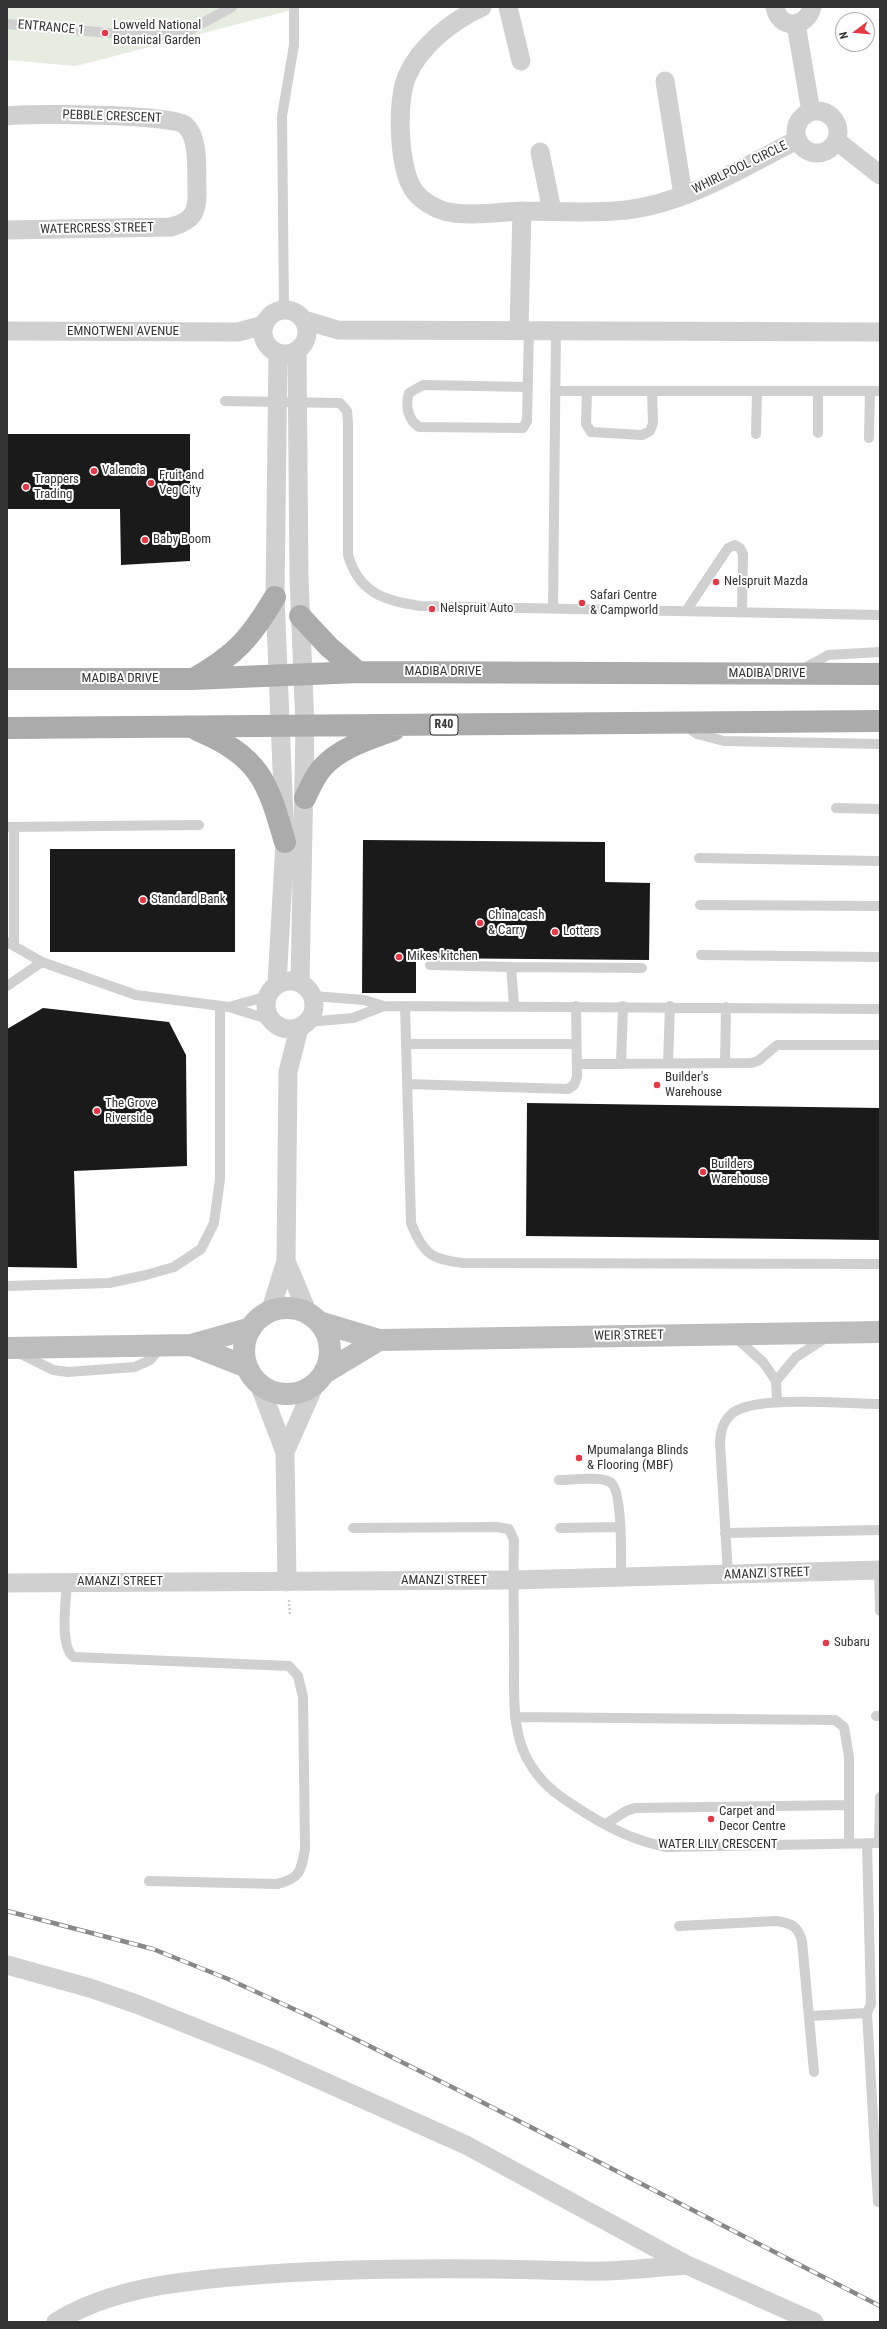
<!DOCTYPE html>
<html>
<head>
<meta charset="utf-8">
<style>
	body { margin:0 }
	#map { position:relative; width:887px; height:2329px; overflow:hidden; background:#fff; font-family:"Roboto Condensed",sans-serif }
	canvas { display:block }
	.frame { position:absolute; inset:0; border:8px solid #333; pointer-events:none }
	.north { position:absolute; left:835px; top:12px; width:40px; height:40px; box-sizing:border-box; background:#fff; border:1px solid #adadad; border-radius:50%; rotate:254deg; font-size:11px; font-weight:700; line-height:16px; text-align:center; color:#333 }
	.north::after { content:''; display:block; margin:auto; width:14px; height:18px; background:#e63946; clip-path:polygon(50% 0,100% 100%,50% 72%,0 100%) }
</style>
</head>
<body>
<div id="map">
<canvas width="887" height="2329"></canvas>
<div class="frame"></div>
<div class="north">N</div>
</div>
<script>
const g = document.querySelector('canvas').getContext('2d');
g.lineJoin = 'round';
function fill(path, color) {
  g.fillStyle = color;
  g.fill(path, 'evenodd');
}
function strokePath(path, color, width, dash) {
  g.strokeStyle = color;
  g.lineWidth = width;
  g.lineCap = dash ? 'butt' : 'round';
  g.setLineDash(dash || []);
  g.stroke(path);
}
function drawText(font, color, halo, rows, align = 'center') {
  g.font = font + ' "Roboto Condensed",sans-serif';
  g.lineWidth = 4;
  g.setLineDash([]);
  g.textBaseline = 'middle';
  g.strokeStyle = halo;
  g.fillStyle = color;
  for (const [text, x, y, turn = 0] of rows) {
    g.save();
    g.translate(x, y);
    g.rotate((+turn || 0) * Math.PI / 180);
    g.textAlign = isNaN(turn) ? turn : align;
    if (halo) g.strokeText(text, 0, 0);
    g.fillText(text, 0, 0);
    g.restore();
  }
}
fill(new Path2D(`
	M 7,7 L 304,7 L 76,66 L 7,60 Z`), '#e6ecdf');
fill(new Path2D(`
	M 7,434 L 190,434 L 190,561 L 121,565 L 120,509 L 7,509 Z
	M 363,840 L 605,842 L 605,882 L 650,883 L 649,960 L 416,958 L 416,993 L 362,993 Z
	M 50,849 L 235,849 L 235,952 L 50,952 Z
	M 43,1008 L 169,1022 L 186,1055 L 187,1166 L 74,1171 L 77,1268 L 7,1267 L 7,1029 Z
	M 527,1103 L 880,1108 L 880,1240 L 526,1236 Z`), '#1a1a1a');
strokePath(new Path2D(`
	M 289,1600 L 290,1616`), '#cdcdcd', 2.5, [2, 2]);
strokePath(new Path2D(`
	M 7,24 L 143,36 L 170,36 L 188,31 L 232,7
	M 284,310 L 282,116 L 294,45 L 294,7
	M 528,387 L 423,385 L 409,393 C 405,405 408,420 419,427 L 523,428 L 527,421 L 529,330
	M 555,391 L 880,391
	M 587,391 L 586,424 L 591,432 L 642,435 L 650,431 L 653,423 L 652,391
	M 225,401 L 340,403 L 347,411 L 348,423 L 348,555 C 359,593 385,601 420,606 L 880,615
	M 818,433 L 818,391
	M 756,434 L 757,391
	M 869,438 L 870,391
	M 553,609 L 556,330
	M 686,611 L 728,548 L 735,545 L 740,548 L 743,554 L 742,612
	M 801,670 L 828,655 L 880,652
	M 686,726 L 697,734 L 724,741 L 880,744
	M 836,808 L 880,809
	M 7,827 L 199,825
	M 699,858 L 880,861
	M 700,905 L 880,906
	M 7,942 L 42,962 L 136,995 L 229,1007 L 271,1020
	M 14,946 L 14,827
	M 701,955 L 880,957
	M 430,965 L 511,967 L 514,1005
	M 511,967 L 642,968
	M 7,986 L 42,962
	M 313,996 L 364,1000 L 384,1006 L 880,1009
	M 405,1006 L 411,1223 C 423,1254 432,1260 464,1263 L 880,1264
	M 229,1007 L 268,996
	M 308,1022 L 353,1018 L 384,1006
	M 406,1044 L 576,1044
	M 668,1063 L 670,1006
	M 725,1063 L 726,1007
	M 577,1064 L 751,1063 L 758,1061 L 777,1045 L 880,1045
	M 621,1064 L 623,1006
	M 407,1084 L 568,1089 L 574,1085 L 577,1077 L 576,1006
	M 7,1286 L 109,1283 L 146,1275 L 174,1267 L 201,1249 L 214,1223 L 220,1179 L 220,1006
	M 735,1337 L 763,1362 L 776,1381 L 777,1402
	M 17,1352 L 53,1370 L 68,1372 L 135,1367 L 150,1360 L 161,1347
	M 776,1381 L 796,1357 L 827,1337
	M 559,1480 C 571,1480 600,1476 610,1482 C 623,1489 621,1561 621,1577
	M 353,1528 L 497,1527 L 509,1529 L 514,1540 C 513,1577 514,1613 514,1649 C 515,1688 509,1734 532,1767 C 546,1789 565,1800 587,1814 C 611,1829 639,1842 667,1847 L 880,1843
	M 560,1528 L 619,1527
	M 725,1533 L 880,1530
	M 879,1570 L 880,1611
	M 728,1575 L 720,1442 C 721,1430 723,1420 734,1412 C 758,1395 847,1404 880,1404
	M 67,1583 C 66,1600 59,1647 74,1657 L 289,1666 L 298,1676 L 303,1697 L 305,1849 C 301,1871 300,1879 277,1884 L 149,1881
	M 876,1716 L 880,1716
	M 515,1717 L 835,1720 L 844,1727 L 849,1757 L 849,1843
	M 606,1824 L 626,1811 L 635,1808 L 849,1805
	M 879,1843 L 880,1797
	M 679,1926 L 776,1921 C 791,1923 798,1926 802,1941 L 814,2072
	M 867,2013 L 878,2202
	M 811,2016 L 867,2013 L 871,2004 L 867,1843`), '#d0d0d0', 10);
strokePath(new Path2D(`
	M 482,7 C 453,20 420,46 407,76 C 396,101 398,170 415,192 C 422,201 434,208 444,211 C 468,217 498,212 522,211 C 557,211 592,214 626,210 C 687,203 743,167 797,140
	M 508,7 L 521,61
	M 775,7 C 779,30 807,29 812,7
	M 796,24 L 811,112
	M 665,81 L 683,195
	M796 132a21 21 0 1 1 42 0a21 21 0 1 1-42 0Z
	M 7,116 C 31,113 172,114 185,125 C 200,138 196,172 197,190 C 198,212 193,221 171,227 L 7,230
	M 837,141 L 880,175
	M 540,152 L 552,211
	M263 332a22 22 0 1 1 44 0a22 22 0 1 1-44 0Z
	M 304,320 L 338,330 L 880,332
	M 519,330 L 522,211
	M 7,331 L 238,332 L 264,325
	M 297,352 L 299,578 L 305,726 L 300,983
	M266 1005a24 24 0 1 1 48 0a24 24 0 1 1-48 0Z
	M 277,984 L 285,842 L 275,597 L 278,354
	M 286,1261 L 308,1314
	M 270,1312 L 286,1261 L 288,1072 L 299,1028
	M 259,1384 L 285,1452 L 287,1582
	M 285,1452 L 315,1384
	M 7,1583 L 513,1580 L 880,1570
	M 7,1965 L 90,1988 L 139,2005 L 269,2057 L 466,2145 L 687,2265 L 814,2322
	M 56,2322 C 111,2288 180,2281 244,2276 C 326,2269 409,2268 491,2269 C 530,2269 569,2272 607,2271 C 634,2270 660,2267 687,2265`), '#d0d0d0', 19);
strokePath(new Path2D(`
	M244 1351a43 43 0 1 1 86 0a43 43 0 1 1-86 0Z
	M 319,1322 L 379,1340 L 880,1332
	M 191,1345 L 247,1367
	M 7,1348 L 191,1345 L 251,1328
	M 324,1373 L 379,1340`), '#bdbdbd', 22);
strokePath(new Path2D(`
	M 300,616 L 329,647 L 358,672
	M 195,678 C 236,655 251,637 275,597
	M 7,679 L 192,679 L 358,672 L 880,674
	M 7,728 L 880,721
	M 197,730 C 260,757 267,780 285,842
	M 305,798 C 310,788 315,775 323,767 C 341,747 370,739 394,730`), '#ababab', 22);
const rail = new Path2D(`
	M 7,1911 L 153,1949 L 228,1979 L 309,2016 L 470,2096 L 880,2306`);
strokePath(rail, '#888', 4.5);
strokePath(rail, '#fff', 3, [9]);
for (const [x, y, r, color] of [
	[105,33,4,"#e63946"],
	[94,471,4,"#e63946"],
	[151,483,4,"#e63946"],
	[26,487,4,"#e63946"],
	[145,540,4,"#e63946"],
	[716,582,4,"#e63946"],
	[582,603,4,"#e63946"],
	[432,609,4,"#e63946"],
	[143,900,4,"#e63946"],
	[480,923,4,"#e63946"],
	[555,932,4,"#e63946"],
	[399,957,4,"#e63946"],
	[657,1085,4,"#e63946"],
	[97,1111,4,"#e63946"],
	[703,1172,4,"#e63946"],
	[579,1458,4,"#e63946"],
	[826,1643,4,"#e63946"],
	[711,1819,4,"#e63946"]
]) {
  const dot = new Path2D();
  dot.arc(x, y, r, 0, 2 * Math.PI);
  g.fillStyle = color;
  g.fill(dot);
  strokePath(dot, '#fff', 1.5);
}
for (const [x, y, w] of [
	[444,725,28]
]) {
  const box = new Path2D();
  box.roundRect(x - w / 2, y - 10, w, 20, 3);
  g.fillStyle = '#fff';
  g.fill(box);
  strokePath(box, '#333', 1);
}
drawText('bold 12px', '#333', null, [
	["R40",444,725]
]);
drawText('13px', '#333', '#fff', [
	["Lowveld National",113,26],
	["Botanical Garden",113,41],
	["Valencia",102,471],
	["Fruit and",159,476],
	["Veg City",159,491],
	["Trappers",34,480],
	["Trading",34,495],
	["Baby Boom",153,540],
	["Nelspruit Mazda",724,582],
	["Safari Centre",590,596],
	["& Campworld",590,611],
	["Nelspruit Auto",440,609],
	["Standard Bank",151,900],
	["China cash",488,916],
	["& Carry",488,931],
	["Lotters",563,932],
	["Mikes kitchen",407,957],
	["Builder's",665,1078],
	["Warehouse",665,1093],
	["The Grove",105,1104],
	["Riverside",105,1119],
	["Builders",711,1165],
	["Warehouse",711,1180],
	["Mpumalanga Blinds",587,1451],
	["& Flooring (MBF)",587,1466],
	["Subaru",834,1643],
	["Carpet and",719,1812],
	["Decor Centre",719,1827]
], 'left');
drawText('13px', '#333', '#fff', [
	["ENTRANCE 1",51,28,5],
	["PEBBLE CRESCENT",112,117,2],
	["WHIRLPOOL CIRCLE",740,168,-26],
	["WATERCRESS STREET",97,229,-1],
	["EMNOTWENI AVENUE",123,332],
	["MADIBA DRIVE",443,672],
	["MADIBA DRIVE",767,674],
	["MADIBA DRIVE",120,679],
	["WEIR STREET",629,1336,-1],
	["AMANZI STREET",767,1574,-2],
	["AMANZI STREET",444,1581],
	["AMANZI STREET",120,1582],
	["WATER LILY CRESCENT",718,1845]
]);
</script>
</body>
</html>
